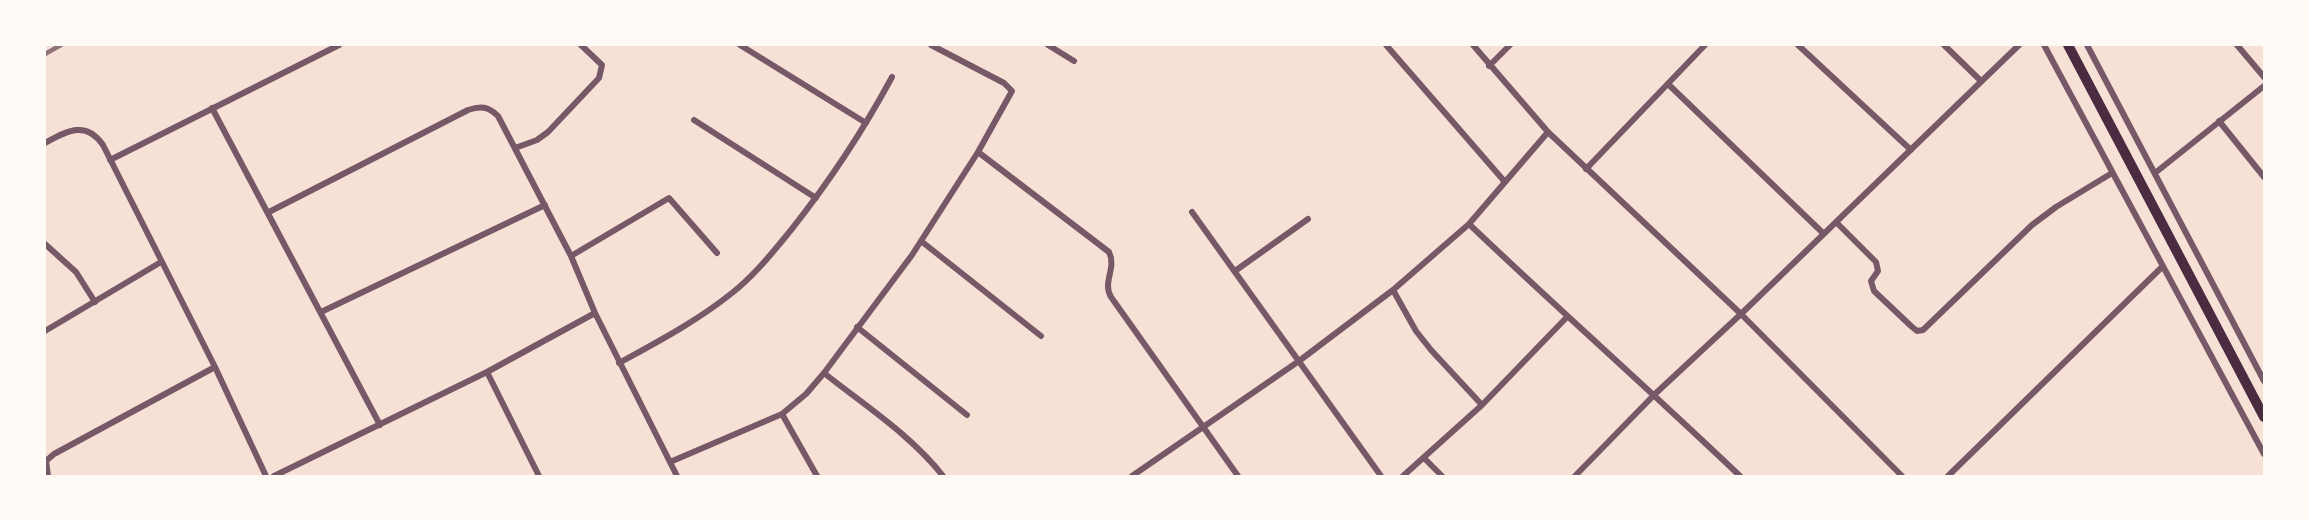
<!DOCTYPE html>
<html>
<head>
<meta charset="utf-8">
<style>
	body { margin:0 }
	#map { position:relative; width:2309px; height:521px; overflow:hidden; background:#f7e1d7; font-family:Jost,sans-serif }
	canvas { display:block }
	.frame { position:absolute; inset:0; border:46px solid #fffaf5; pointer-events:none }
</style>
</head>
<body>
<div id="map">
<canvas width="2309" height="521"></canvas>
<div class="frame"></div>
</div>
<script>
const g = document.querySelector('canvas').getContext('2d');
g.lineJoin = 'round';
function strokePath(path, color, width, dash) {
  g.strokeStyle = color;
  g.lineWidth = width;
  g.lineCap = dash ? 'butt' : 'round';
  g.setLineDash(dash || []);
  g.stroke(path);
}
strokePath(new Path2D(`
	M 740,45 L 866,123
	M 1048,45 L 1074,61
	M 1386,45 L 1505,182
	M 1473,45 L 1548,132 L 1741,314 L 1902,476
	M 1798,45 L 1911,150
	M 1944,45 L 1981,81
	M 2044,45 L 2264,454
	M 2087,45 L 2264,381
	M 2237,45 L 2264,77
	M 1489,66 L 1510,45
	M 1668,84 L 1824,234
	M 212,108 L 380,425
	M 694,120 L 816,198
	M 2219,121 L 2264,177
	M 45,143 C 67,131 86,120 103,145 L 215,367 L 266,476
	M 515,148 L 537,140 L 548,132 L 599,78 L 602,65 L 581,45
	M 978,152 L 1109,252 C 1117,268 1102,282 1111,297 L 1238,476
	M 110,160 L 339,45
	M 1586,169 L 1705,45
	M 2155,173 L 2264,86
	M 269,212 L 468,110 C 480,106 488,106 498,116 L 571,256 L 595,313 L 677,476
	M 1192,212 L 1381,476
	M 1836,222 L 1876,262 L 1878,271 L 1871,281 L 1874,291 L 1911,326 L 1917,331 L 1923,330 L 2032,225 L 2056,207 L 2112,173
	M 1469,224 C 1558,309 1651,391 1740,476
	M 921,241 L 1041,336
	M 45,244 L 76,272 L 95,302
	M 571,256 L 669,198 L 717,253
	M 1235,271 L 1308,219
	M 1393,290 L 1416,331 L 1431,350 L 1482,405
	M 321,312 L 545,205
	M 857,327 L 967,415
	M 45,331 L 161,262
	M 619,363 C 659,341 697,321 732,293 C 754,276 773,252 791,230 C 829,182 863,131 892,77
	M 487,372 L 539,476
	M 824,373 C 864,405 911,435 943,476
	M 782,414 L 817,476
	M 1425,459 L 1442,476
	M 670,462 L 782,414 L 806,394 L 824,373 L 912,255 L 978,152 L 1012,91 L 1004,83 L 931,45
	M 48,476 L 46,461 L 54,454 L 215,367
	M 274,476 L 487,372 L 595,313
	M 1132,476 L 1299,361 L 1393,290 L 1469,224 L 1548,132
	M 1403,476 L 1482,405 L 1567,317
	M 1575,476 L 1655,394 L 1741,314 L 2019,45
	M 1948,476 L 2162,267`), '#755966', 6);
strokePath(new Path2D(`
	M 2068,45 L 2264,417`), '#4a2c40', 10);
strokePath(new Path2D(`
	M 45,54 L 61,45`), '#8f747c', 4.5);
</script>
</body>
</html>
